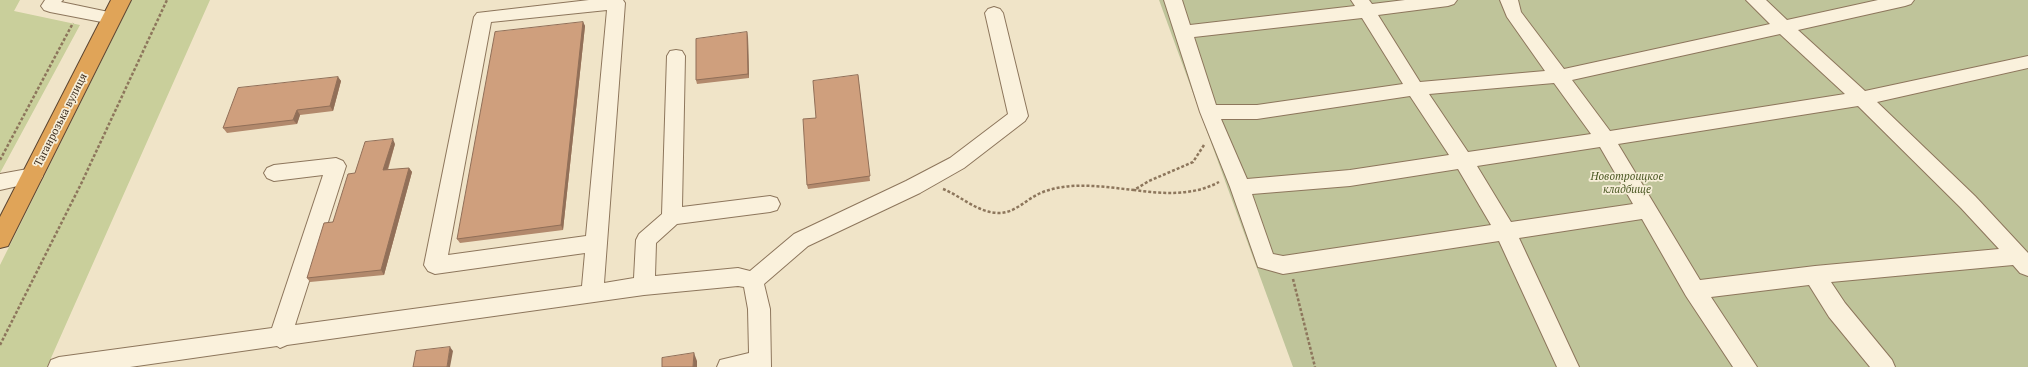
<!DOCTYPE html>
<html>
<head>
<meta charset="utf-8">
<style>
	body { margin:0 }
	canvas { display:block; background:#f0e4c8 }
</style>
</head>
<body>
<canvas width="2028" height="367"></canvas>
<script>
const g = document.querySelector('canvas').getContext('2d');
g.lineJoin = 'round';
function fill(path, color) {
  g.fillStyle = color;
  g.fill(path, 'evenodd');
}
function strokePath(path, color, width, dash) {
  g.strokeStyle = color;
  g.lineWidth = width;
  g.lineCap = dash ? 'butt' : 'round';
  g.setLineDash(dash || []);
  g.stroke(path);
}
function drawText(font, color, halo, rows, align = 'center') {
  g.font = font + ' "PT Serif",serif';
  g.lineWidth = 3.5;
  g.setLineDash([]);
  g.textBaseline = 'middle';
  g.strokeStyle = halo;
  g.fillStyle = color;
  for (const [text, x, y, turn = 0] of rows) {
    g.save();
    g.translate(x, y);
    g.rotate((+turn || 0) * Math.PI / 180);
    g.textAlign = isNaN(turn) ? turn : align;
    if (halo) g.strokeText(text, 0, 0);
    g.fillText(text, 0, 0);
    g.restore();
  }
}
fill(new Path2D(`
	M 0,0 L 20,0 L 14,11 L 80,25 L 0,173 Z
	M 132,0 L 210,0 L 47,367 L 0,367 L 0,265 Z`), '#c9cf9b');
fill(new Path2D(`
	M 1159,0 L 2028,0 L 2028,367 L 1293,367 Z`), '#bfc49a');
const minor = new Path2D(`
	M 45,0 L 63,0 L 61,2 L 118,14 L 121,18 L 118,22 L 112,24 L 50,12 L 44,10 L 41,6 Z
	M 589,0 L 623,0 L 625,3 L 604,283 L 634,278 L 636,240 L 639,234 L 662,214 L 667,56 L 670,51 L 676,50 L 682,51 L 685,56 L 682,207 L 770,196 L 777,198 L 780,204 L 777,210 L 770,212 L 677,224 L 656,243 L 655,276 L 738,268 L 750,271 L 794,234 L 906,181 L 950,158 L 1008,114 L 985,13 L 988,9 L 994,7 L 1000,9 L 1003,13 L 1028,116 L 1025,121 L 964,168 L 920,193 L 808,246 L 764,284 L 770,309 L 771,367 L 717,367 L 720,360 L 749,353 L 748,309 L 744,287 L 738,286 L 644,295 L 287,345 L 280,348 L 277,346 L 130,367 L 48,367 L 51,360 L 59,357 L 272,328 L 323,175 L 274,181 L 267,178 L 264,173 L 267,168 L 274,165 L 336,158 L 343,161 L 346,166 L 295,325 L 582,286 L 585,253 L 435,274 L 428,271 L 424,265 L 474,17 L 477,13 ZM 607,10 L 586,236 L 448,255 L 491,22 Z
	M 1164,0 L 1182,0 L 1190,25 L 1355,6 L 1351,0 L 1369,0 L 1372,4 L 1405,0 L 1457,0 L 1454,4 L 1448,6 L 1378,15 L 1420,82 L 1545,71 L 1507,17 L 1500,0 L 1518,0 L 1521,12 L 1564,69 L 1770,24 L 1746,0 L 1766,0 L 1787,20 L 1878,0 L 1914,0 L 1911,4 L 1905,6 L 1798,30 L 1865,91 L 2028,56 L 2028,68 L 1877,102 L 1975,196 L 2028,253 L 2028,276 L 2020,273 L 2013,265 L 1831,282 L 1845,303 L 1892,360 L 1895,367 L 1870,367 L 1829,317 L 1809,285 L 1711,297 L 1757,367 L 1733,367 L 1686,296 L 1642,219 L 1519,238 L 1579,367 L 1557,367 L 1499,241 L 1283,274 L 1258,267 L 1230,187 L 1200,112 ZM 1362,18 L 1403,84 L 1257,105 L 1216,105 L 1194,37 ZM 1780,34 L 1845,94 L 1610,131 L 1572,80 ZM 1554,83 L 1591,134 L 1468,152 L 1429,94 ZM 1410,96 L 1449,155 L 1350,170 L 1247,179 L 1221,119 L 1257,119 ZM 1858,106 L 1961,208 L 1999,249 L 1815,266 L 1700,280 L 1618,144 ZM 1600,147 L 1633,204 L 1511,222 L 1477,166 ZM 1458,169 L 1491,225 L 1283,256 L 1273,254 L 1252,194 L 1350,186 Z
	M 33,168 L 40,171 L 43,176 L 40,181 L 0,190 L 0,174 Z`);
const highway = new Path2D(`
	M 111,0 L 131,0 L 8,246 L 0,248 L 0,217 Z`);
strokePath(minor, '#8d765c', 2);
strokePath(highway, '#5b4430', 2);
strokePath(new Path2D(`
	M 1204,145 L 1193,162 L 1149,181 L 1134,190 C 1163,194 1193,196 1219,182
	M 0,160 L 73,23
	M 943,189 C 961,196 978,213 999,213 C 1016,213 1027,198 1043,192 C 1072,181 1104,187 1134,190
	M 1293,279 L 1315,367
	M 0,345 L 81,184 L 167,0`), '#8d765c', 2.5, [3, 2]);
fill(minor, '#faf1dc');
fill(highway, '#e0a458');
fill(new Path2D(`
	M 583,22 L 585,26 L 563,230 L 460,243 L 457,239 Z
	M 748,37 L 749,78 L 697,84 L 696,80 Z
	M 858,75 L 870,181 L 808,189 L 807,185 L 816,118 Z
	M 338,77 L 341,81 L 333,111 L 300,115 L 297,124 L 227,133 L 223,128 Z
	M 395,144 L 388,170 L 409,168 L 412,172 L 384,275 L 310,282 L 307,278 L 355,173 Z`), '#b2896c');
fill(new Path2D(`
	M 583,22 L 585,26 L 563,230 L 561,225 Z
	M 747,32 L 748,37 L 749,78 L 748,74 Z
	M 338,77 L 341,81 L 333,111 L 330,106 Z
	M 297,110 L 300,115 L 297,124 L 293,120 Z
	M 393,139 L 395,144 L 386,174 L 383,170 Z
	M 409,168 L 412,172 L 384,275 L 381,270 Z
	M 450,347 L 453,351 L 450,367 L 447,367 Z
	M 694,353 L 697,361 L 697,367 L 693,367 Z`), '#916f58');
const building = new Path2D(`
	M 583,22 L 561,225 L 457,239 L 495,32 Z
	M 747,32 L 748,74 L 696,80 L 696,39 Z
	M 858,75 L 870,176 L 807,185 L 803,119 L 816,118 L 813,81 Z
	M 338,77 L 330,106 L 297,110 L 293,120 L 223,128 L 238,88 Z
	M 393,139 L 383,170 L 409,168 L 381,270 L 307,278 L 324,223 L 333,222 L 348,174 L 355,173 L 365,142 Z
	M 450,347 L 447,367 L 413,367 L 416,351 Z
	M 694,353 L 693,367 L 662,367 L 662,358 Z`);
fill(building, '#cf9f7d');
strokePath(building, '#916f58', 1);
drawText('11px', '#3d2e20', '#f7eed8', [
	["Таганрозька вулиця",61,120,-63]
]);
drawText('italic 11px', '#4d5a26', '#f7eed8', [
	["Новотроицкое",1627,177],
	["кладбище",1627,190]
]);
</script>
</body>
</html>
